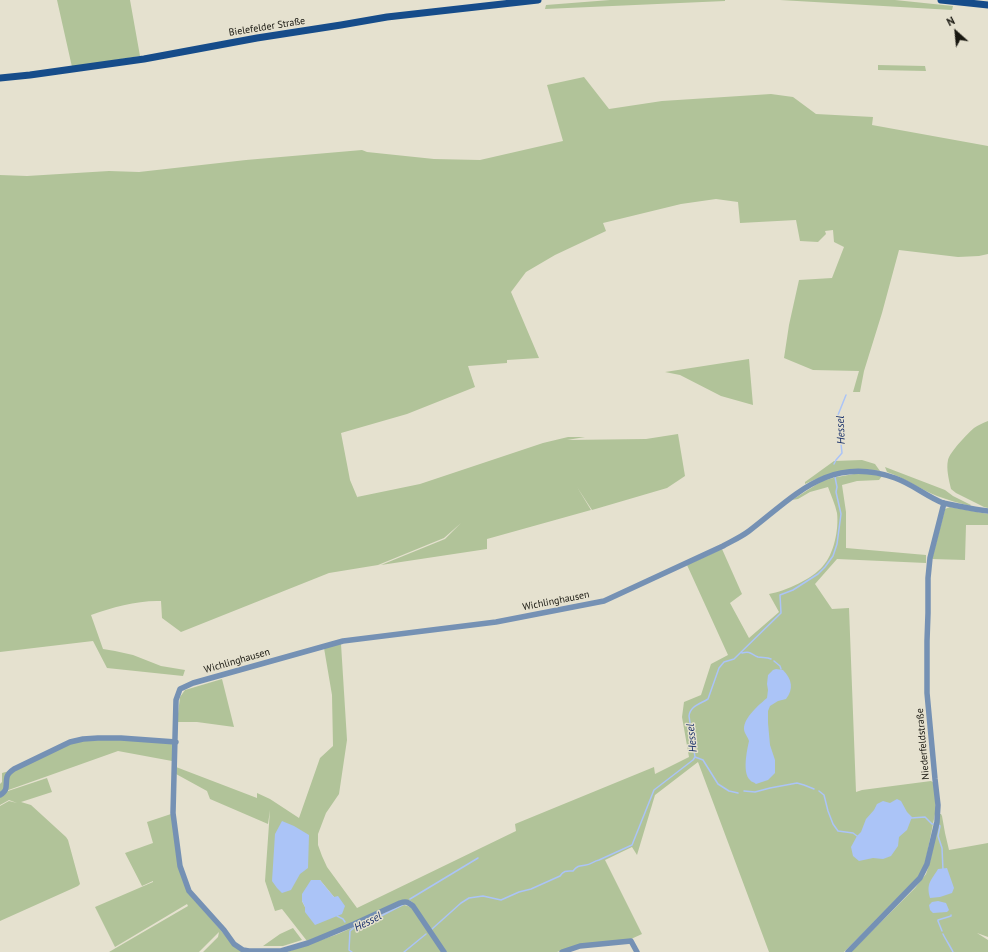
<!DOCTYPE html>
<html>
<head>
<meta charset="utf-8">
<style>
	body { margin:0 }
	#map { position:relative; width:988px; height:952px; overflow:hidden; background:#e5e1cf; font-family:"PT Sans",sans-serif }
	canvas { display:block }
	.north { position:absolute; left:936px; top:12px; width:40px; height:40px; -webkit-text-stroke:3px #e5e1cf; paint-order:stroke; rotate:333deg; font-size:11px; font-weight:700; line-height:16px; text-align:center; color:#181710 }
	.north::after { content:''; display:block; margin:auto; width:14px; height:18px; background:#181710; clip-path:polygon(50% 0,100% 100%,50% 72%,0 100%) }
</style>
</head>
<body>
<div id="map">
<canvas width="988" height="952"></canvas>
<div class="north">N</div>
</div>
<script>
const g = document.querySelector('canvas').getContext('2d');
g.lineJoin = 'round';
function fill(path, color) {
  g.fillStyle = color;
  g.fill(path, 'evenodd');
}
function strokePath(path, color, width, dash) {
  g.strokeStyle = color;
  g.lineWidth = width;
  g.lineCap = dash ? 'butt' : 'round';
  g.setLineDash(dash || []);
  g.stroke(path);
}
function drawText(font, color, halo, rows, align = 'center') {
  g.font = font + ' "PT Sans",sans-serif';
  g.lineWidth = 3;
  g.setLineDash([]);
  g.textBaseline = 'middle';
  g.strokeStyle = halo;
  g.fillStyle = color;
  for (const [text, x, y, turn = 0] of rows) {
    g.save();
    g.translate(x, y);
    g.rotate((+turn || 0) * Math.PI / 180);
    g.textAlign = isNaN(turn) ? turn : align;
    if (halo) g.strokeText(text, 0, 0);
    g.fillText(text, 0, 0);
    g.restore();
  }
}
fill(new Path2D(`
	M 57,0 L 130,0 L 140,56 L 72,67 Z
	M 610,0 L 725,0 L 725,1 L 545,9 L 546,5 Z
	M 780,0 L 895,0 L 953,6 L 952,10 Z
	M 878,65 L 925,66 L 926,71 L 878,70 Z
	M 584,77 L 609,109 L 662,101 L 771,94 L 793,97 L 816,114 L 873,117 L 872,125 L 988,146 L 988,254 L 979,256 L 958,257 L 899,250 L 882,313 L 864,371 L 860,392 L 853,392 L 859,371 L 813,370 L 784,358 L 789,325 L 799,280 L 832,278 L 844,247 L 834,242 L 833,230 L 825,231 L 826,234 L 818,242 L 800,241 L 796,220 L 740,223 L 738,202 L 716,199 L 681,204 L 603,223 L 606,231 L 555,255 L 526,272 L 511,292 L 539,358 L 507,360 L 507,363 L 468,366 L 475,387 L 407,414 L 341,433 L 350,480 L 358,499 L 357,497 L 420,484 L 543,443 L 568,437 L 585,437 L 567,440 L 646,439 L 678,434 L 685,476 L 667,488 L 592,510 L 577,487 L 591,510 L 487,539 L 487,549 L 381,565 L 445,539 L 461,523 L 466,522 L 461,523 L 444,538 L 378,565 L 329,573 L 181,632 L 162,618 L 161,601 C 139,600 113,607 91,615 L 103,649 L 115,651 L 133,655 L 161,666 L 185,670 L 183,676 L 107,668 L 93,641 L 0,652 L 0,175 L 27,176 L 109,171 L 139,172 L 246,160 L 362,150 L 367,152 L 434,159 L 480,160 L 563,141 L 547,85 Z
	M 749,359 L 753,405 L 721,396 L 680,375 L 665,372 Z
	M 988,421 L 988,508 L 984,507 L 956,493 L 951,489 C 949,480 946,469 948,460 C 950,452 967,434 974,428 C 978,425 983,423 988,421 Z
	M 862,460 L 875,464 L 880,471 C 849,467 833,471 805,484 L 805,482 L 834,461 Z
	M 885,467 L 945,490 L 953,496 L 971,505 L 970,506 C 959,503 948,500 937,496 C 920,489 905,478 887,472 Z
	M 854,474 L 870,474 L 882,476 L 879,480 L 857,481 L 842,485 L 846,512 L 846,548 L 926,555 L 926,563 L 837,559 L 815,584 L 832,609 L 849,608 L 856,792 L 862,790 L 931,781 L 934,783 L 936,809 L 925,864 L 920,875 L 844,952 L 769,952 L 698,762 L 655,795 L 637,855 L 632,847 L 605,860 L 642,934 L 631,939 L 569,948 L 557,952 L 287,952 L 338,934 L 404,905 L 411,907 L 429,926 L 411,901 L 406,900 L 354,923 L 307,941 L 282,909 L 275,911 L 265,881 L 270,810 L 268,824 L 210,799 L 207,791 L 176,774 L 176,767 L 257,798 L 257,793 L 270,799 L 299,818 L 320,758 L 333,746 L 332,695 L 324,648 L 341,644 L 347,740 L 339,794 L 326,813 L 318,834 L 318,845 L 322,856 L 327,867 L 357,908 L 516,831 L 515,824 L 654,767 L 655,774 L 689,757 L 682,717 L 684,702 L 701,695 L 711,664 L 728,655 L 687,565 L 722,549 L 742,594 L 730,603 L 749,638 L 779,612 L 769,594 C 786,591 812,579 823,566 C 834,554 839,529 837,513 C 835,504 831,495 828,487 L 810,492 L 798,499 L 792,500 L 822,481 L 837,477 ZM 320,880 L 334,897 L 305,912 L 305,907 L 302,901 Z
	M 950,507 L 988,514 L 988,525 L 966,525 L 965,560 L 932,559 L 945,509 Z
	M 222,679 L 234,727 L 197,722 L 177,722 L 180,697 L 185,690 Z
	M 121,739 L 173,744 L 172,761 L 118,751 L 0,793 L 0,784 L 2,782 L 2,773 L 20,768 L 70,743 L 81,741 Z
	M 47,778 L 52,792 L 21,802 L 31,805 L 66,837 L 68,840 L 80,884 L 78,886 L 0,921 L 0,806 L 9,801 L 17,803 L 9,800 L 0,805 L 0,797 L 5,792 Z
	M 171,814 L 188,893 L 225,935 L 248,952 L 203,952 L 218,937 L 219,932 L 199,952 L 109,952 L 188,906 L 187,904 L 115,947 L 95,907 L 153,882 L 153,881 L 142,886 L 125,853 L 153,843 L 147,822 Z
	M 940,814 L 941,814 L 942,816 L 945,833 L 949,850 L 988,843 L 988,937 L 977,933 L 988,940 L 988,952 L 851,952 L 915,888 L 926,874 L 930,862 Z
	M 293,928 L 302,940 L 283,946 L 263,946 L 280,934 Z`), '#b1c399');
fill(new Path2D(`
	M 776,669 L 783,670 C 792,679 794,689 786,699 L 778,701 L 770,706 L 768,711 L 768,723 L 770,745 L 775,760 L 775,773 L 768,780 L 756,784 C 754,782 751,782 750,780 C 742,773 747,750 749,741 C 748,737 744,733 744,729 C 744,717 759,705 767,698 L 768,690 L 767,684 L 768,675 L 773,670 Z
	M 897,799 L 901,801 L 907,812 L 912,817 L 907,830 L 899,837 L 898,846 L 891,856 L 883,859 L 873,858 L 859,861 L 853,856 L 851,847 L 857,836 L 861,832 L 866,819 L 874,810 L 877,804 L 883,801 L 890,803 Z
	M 282,821 L 294,826 L 309,835 L 308,868 L 300,874 L 291,890 L 282,893 L 277,888 L 272,881 L 275,834 Z
	M 947,868 L 954,888 L 952,893 L 940,897 L 930,898 C 926,883 931,881 938,869 Z
	M 311,880 L 320,880 L 334,897 L 338,896 L 345,906 L 342,914 L 315,925 L 305,912 L 305,907 L 302,901 L 302,894 Z
	M 938,901 L 946,903 L 949,910 L 947,912 L 933,913 L 930,910 L 929,905 L 932,902 Z`), '#abc4f7');
strokePath(new Path2D(`
	M 834,464 L 836,460 L 842,453 L 838,415 L 846,395
	M 741,652 L 742,653 C 751,651 751,654 758,657 C 762,658 767,657 771,659
	M 774,661 L 780,666 L 781,669
	M 695,757 L 703,760 L 718,784 L 729,791 L 738,793
	M 744,791 L 755,792 L 770,788 L 797,783 L 804,785 L 814,789
	M 819,791 L 824,795 L 828,811 L 833,824 L 838,831 L 853,833 L 857,836
	M 911,818 L 925,817 L 932,824 L 934,824
	M 938,825 L 940,826 L 938,836 L 942,848 L 943,870
	M 410,899 L 478,858
	M 337,916 L 343,919 L 345,922
	M 432,929 L 461,903 L 469,898 L 483,896 L 501,900 L 519,892 L 531,889 L 560,876 C 564,870 567,871 573,871 C 578,865 580,866 586,865 C 590,865 594,861 599,860 L 632,845 L 654,790 L 693,760 L 695,757 L 689,716 C 690,706 700,704 708,699 L 719,668 L 724,662 L 734,659 L 781,613 L 780,595 L 793,590 L 818,574 L 825,567 L 833,556 L 837,544 L 841,514 L 836,492 L 837,487 L 835,477
	M 942,931 L 938,921 L 938,920 L 951,916 L 951,915
	M 943,934 C 946,940 950,946 953,952
	M 352,952 L 349,950 L 350,931 L 355,927 L 383,915 L 404,904
	M 404,952 L 426,934`), '#abc4f7', 1.5);
strokePath(new Path2D(`
	M 0,795 C 9,790 5,785 7,777 C 8,773 11,771 14,769 L 70,742 L 83,739 L 98,738 L 121,738 L 176,742
	M 444,952 L 413,906 C 408,902 406,901 400,903 L 354,924 L 308,943 L 281,951 L 249,951 L 243,950 L 234,944 L 224,930 L 189,891 L 180,866 L 173,813 L 176,700 L 180,689 L 193,683 L 343,641 L 496,622 L 604,601 L 723,546 C 732,541 741,537 749,531 C 796,495 829,455 895,478 C 912,484 926,496 943,503 C 948,504 953,505 958,506 C 968,508 978,510 988,511
	M 562,952 L 580,946 L 631,941 L 637,952
	M 848,952 L 920,878 L 927,864 L 937,822 L 938,805 L 935,779 L 927,693 L 927,641 L 928,613 L 928,578 L 930,558 L 944,503`), '#7591b4', 5.5);
strokePath(new Path2D(`
	M 941,0 L 988,5
	M 0,78 L 30,75 L 144,59 L 257,38 L 341,25 L 387,17 L 538,0`), '#164c8a', 7);
drawText('10px', '#181710', '#e5e1cf', [
	["Bielefelder Straße",267,27,-9],
	["Wichlinghausen",556,601,-11],
	["Wichlinghausen",237,661,-16],
	["Niederfeldstraße",923,744,-95]
]);
drawText('italic 11px', '#162e69', '#e5e1cf', [
	["Hessel",841,430,-92],
	["Hessel",692,738,-96],
	["Hessel",368,922,-27]
]);
</script>
</body>
</html>
